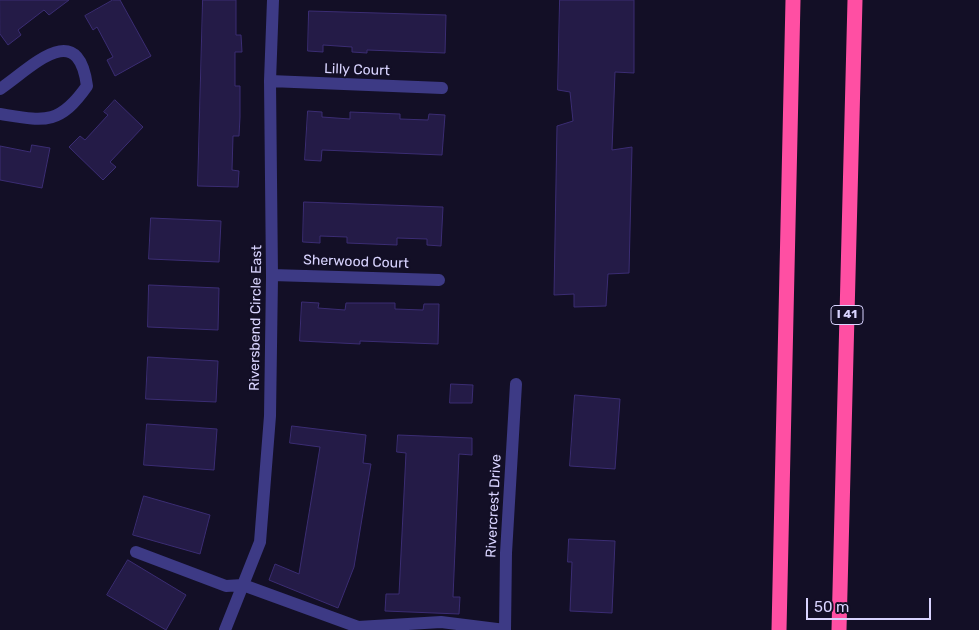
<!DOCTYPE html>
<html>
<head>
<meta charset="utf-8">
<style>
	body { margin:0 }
	#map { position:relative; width:979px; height:630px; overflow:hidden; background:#130f26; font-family:Rubik,sans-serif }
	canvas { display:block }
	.scale { position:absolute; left:806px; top:598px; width:125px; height:22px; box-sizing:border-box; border:2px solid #d9d4ff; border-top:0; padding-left:6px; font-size:15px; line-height:18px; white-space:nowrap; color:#d9d4ff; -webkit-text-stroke:4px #130f26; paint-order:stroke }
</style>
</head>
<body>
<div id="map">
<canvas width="979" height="630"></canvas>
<div class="scale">50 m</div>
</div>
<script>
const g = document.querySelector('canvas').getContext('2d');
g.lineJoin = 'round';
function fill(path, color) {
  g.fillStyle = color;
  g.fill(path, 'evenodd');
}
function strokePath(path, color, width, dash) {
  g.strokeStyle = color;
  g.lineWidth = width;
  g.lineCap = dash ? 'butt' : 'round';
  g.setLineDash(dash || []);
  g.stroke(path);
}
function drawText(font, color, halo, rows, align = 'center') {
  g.font = font + ' Rubik,sans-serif';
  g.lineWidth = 4;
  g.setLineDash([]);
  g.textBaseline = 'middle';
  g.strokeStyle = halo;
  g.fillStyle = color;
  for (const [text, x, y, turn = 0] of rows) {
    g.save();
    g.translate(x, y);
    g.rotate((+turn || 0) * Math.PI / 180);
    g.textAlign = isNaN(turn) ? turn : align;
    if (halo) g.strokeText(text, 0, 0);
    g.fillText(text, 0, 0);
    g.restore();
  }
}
const building = new Path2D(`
	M 0,0 L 69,0 L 49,15 L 44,10 L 18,30 L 21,35 L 8,45 L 0,34 Z
	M 113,0 L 120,0 L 151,56 L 115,76 L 107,60 L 113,57 L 97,27 L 93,30 L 85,16 Z
	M 203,0 L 236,0 L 236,35 L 241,35 L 242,52 L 235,52 L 235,86 L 240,86 L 240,117 L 239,136 L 233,136 L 232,170 L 239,171 L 238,187 L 198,186 Z
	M 560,0 L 634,0 L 634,73 L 615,72 L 612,150 L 632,147 L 629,273 L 608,274 L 606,306 L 574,307 L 574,294 L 554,295 L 557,126 L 573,121 L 570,92 L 558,90 Z
	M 309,11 L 446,15 L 445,53 L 367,50 L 367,53 L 352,52 L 352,47 L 323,45 L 323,52 L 308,51 Z
	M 115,100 L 143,127 L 110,162 L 116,167 L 103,180 L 69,147 L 80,136 L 85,140 L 108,115 L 104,112 Z
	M 308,111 L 322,112 L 322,117 L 350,119 L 350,112 L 400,114 L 400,119 L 428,120 L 429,114 L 445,115 L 442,155 L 322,150 L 321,161 L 305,160 Z
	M 32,145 L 50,148 L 42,188 L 0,180 L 0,146 L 30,152 Z
	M 304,202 L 443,207 L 441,246 L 427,245 L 427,239 L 397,238 L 397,245 L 347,243 L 347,237 L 320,236 L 320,243 L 303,242 Z
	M 151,218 L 221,221 L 219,262 L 149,259 Z
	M 149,285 L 219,288 L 218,330 L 148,327 Z
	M 302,302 L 319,303 L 318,308 L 345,310 L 346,303 L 395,303 L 395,309 L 423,310 L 424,304 L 439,304 L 438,344 L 360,341 L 360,344 L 300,341 Z
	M 148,357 L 218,361 L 216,402 L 146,399 Z
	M 451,384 L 473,385 L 472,403 L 450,403 Z
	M 575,395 L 620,399 L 615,469 L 570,466 Z
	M 147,424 L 217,429 L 214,470 L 144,465 Z
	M 292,426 L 366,435 L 363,463 L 371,464 L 354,567 L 338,608 L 269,580 L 275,564 L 299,574 L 320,447 L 290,443 Z
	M 398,435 L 472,438 L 472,455 L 459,454 L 453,597 L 460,597 L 459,614 L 385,611 L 386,594 L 399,594 L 406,453 L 397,452 Z
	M 144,496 L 210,515 L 200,554 L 133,535 Z
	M 569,539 L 615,541 L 612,613 L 570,611 L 572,562 L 568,562 Z
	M 128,560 L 186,595 L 166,630 L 107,595 Z`);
fill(building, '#241b47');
strokePath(building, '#3b2d73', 1);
strokePath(new Path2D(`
	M 270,81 L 442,88
	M 0,89 C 31,68 78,17 87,86 C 59,126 44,121 0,114
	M 272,275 L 439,280
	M 136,552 L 226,586 L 243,585 L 358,627 L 441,622 L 505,630
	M 225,630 L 260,542 L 270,416 L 272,277 L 270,81 L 273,0
	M 505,630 L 506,553 L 516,384`), '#3d3a85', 12);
strokePath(new Path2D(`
	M 779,630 L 793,0
	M 839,630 L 855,0`), '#ff4fa3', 15);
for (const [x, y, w] of [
	[847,315,32]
]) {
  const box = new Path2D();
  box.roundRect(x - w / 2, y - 9.5, w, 19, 4);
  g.fillStyle = '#130f26';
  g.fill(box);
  strokePath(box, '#d9d4ff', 1);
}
drawText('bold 12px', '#d9d4ff', null, [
	["I 41",847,315]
]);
drawText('14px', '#d9d4ff', '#130f26', [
	["Lilly Court",357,70,2],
	["Sherwood Court",356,262,2],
	["Riversbend Circle East",256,318,-89],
	["Rivercrest Drive",494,506,-87]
]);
</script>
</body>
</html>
